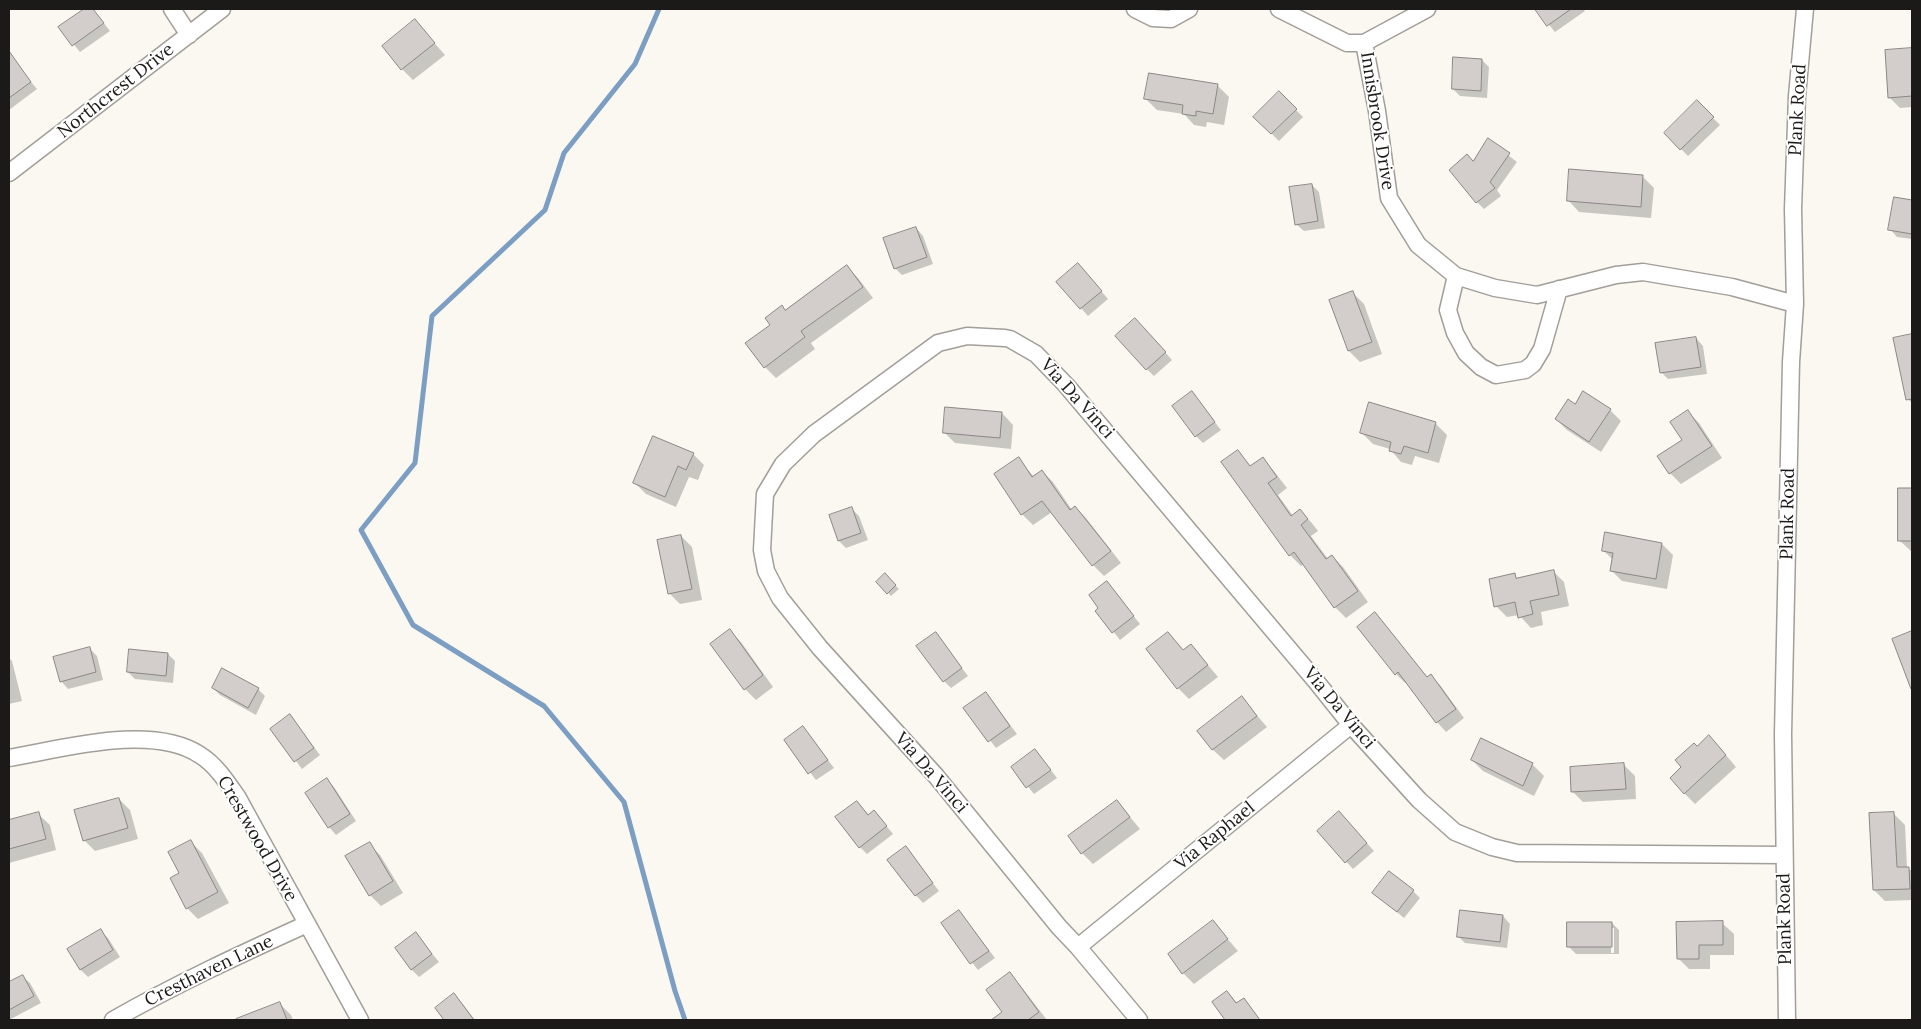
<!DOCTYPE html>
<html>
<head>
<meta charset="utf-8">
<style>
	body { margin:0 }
	#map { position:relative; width:1921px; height:1029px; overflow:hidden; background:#fbf8f2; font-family:Lora,serif }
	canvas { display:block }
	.frame { position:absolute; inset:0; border:10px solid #1b1a18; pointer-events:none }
</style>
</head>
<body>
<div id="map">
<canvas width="1921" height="1029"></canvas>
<div class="frame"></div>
</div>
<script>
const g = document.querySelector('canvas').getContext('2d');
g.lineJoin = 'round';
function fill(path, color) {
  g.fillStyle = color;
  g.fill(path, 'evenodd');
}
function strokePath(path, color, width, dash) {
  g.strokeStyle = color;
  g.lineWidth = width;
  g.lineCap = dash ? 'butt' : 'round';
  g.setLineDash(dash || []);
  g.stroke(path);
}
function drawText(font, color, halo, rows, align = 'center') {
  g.font = font + ' Lora,serif';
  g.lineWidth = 4;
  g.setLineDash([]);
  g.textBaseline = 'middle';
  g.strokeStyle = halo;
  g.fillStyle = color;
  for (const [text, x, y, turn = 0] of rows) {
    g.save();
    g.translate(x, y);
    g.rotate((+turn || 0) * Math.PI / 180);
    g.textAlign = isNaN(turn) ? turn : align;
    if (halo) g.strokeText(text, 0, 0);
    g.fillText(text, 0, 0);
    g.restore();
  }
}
fill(new Path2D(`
	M 86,9 L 93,9 L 110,31 L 80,52 L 60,28 Z
	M 1536,9 L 1583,9 L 1585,11 L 1555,32 Z
	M 415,21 L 445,55 L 413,80 L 402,69 Z
	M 1912,50 L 1912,107 L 1900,108 L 1889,97 L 1886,52 Z
	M 1482,60 L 1489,67 L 1487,98 L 1460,96 L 1453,89 Z
	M 16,64 L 37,89 L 9,110 L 9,69 Z
	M 1217,85 L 1229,97 L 1224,125 L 1207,122 L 1206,127 L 1194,125 L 1184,114 L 1157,110 L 1145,98 Z
	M 1279,93 L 1303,117 L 1279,141 L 1255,117 Z
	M 1697,102 L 1720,125 L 1688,156 L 1665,133 Z
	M 1489,140 L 1517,162 L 1497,190 L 1501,196 L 1484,209 L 1477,202 L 1473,162 Z
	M 1643,177 L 1654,188 L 1651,218 L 1579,212 L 1568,200 Z
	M 1312,185 L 1319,192 L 1325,228 L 1304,231 L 1296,224 Z
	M 1895,198 L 1912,201 L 1912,239 L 1897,237 L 1890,229 Z
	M 916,228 L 923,236 L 933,264 L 902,275 L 895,268 Z
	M 847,267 L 858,278 L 873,298 L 811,343 L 815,349 L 776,378 L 765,367 L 772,325 L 786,311 Z
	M 1085,272 L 1108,299 L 1088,316 L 1058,282 Z
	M 1352,292 L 1364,304 L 1382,354 L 1360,362 L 1349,351 Z
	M 1142,326 L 1172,360 L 1154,376 L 1147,369 Z
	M 1912,335 L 1912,403 L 1907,398 L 1895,339 Z
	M 1696,338 L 1703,346 L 1707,374 L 1668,379 L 1661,372 Z
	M 1192,393 L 1221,430 L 1203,443 L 1196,436 Z
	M 1370,404 L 1436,424 L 1447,435 L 1439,463 L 1415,456 L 1412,465 L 1401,462 L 1390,449 L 1373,444 L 1361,432 Z
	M 1575,405 L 1610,410 L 1621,421 L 1601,452 L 1567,430 L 1556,419 Z
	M 1688,412 L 1699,423 L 1722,458 L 1681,484 L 1670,473 L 1659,456 L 1684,440 Z
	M 1002,413 L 1013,425 L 1011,449 L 955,443 L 944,432 Z
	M 1237,452 L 1251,467 L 1262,459 L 1273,470 L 1287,488 L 1278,495 L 1293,516 L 1300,511 L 1311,522 L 1318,531 L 1311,536 L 1328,559 L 1332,556 L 1343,567 L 1368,602 L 1346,618 L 1335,607 L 1304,564 L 1301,566 L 1290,555 Z
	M 693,454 L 704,465 L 698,480 L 689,477 L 676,507 L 646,494 L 635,483 Z
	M 1019,459 L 1034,477 L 1042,471 L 1053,482 L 1072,510 L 1075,507 L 1086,518 L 1121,563 L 1104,576 L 1093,565 L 1052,512 L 1033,525 L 1022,514 L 995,475 Z
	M 1900,489 L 1912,489 L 1912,552 L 1899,540 Z
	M 851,508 L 859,516 L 868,540 L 846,548 L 839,541 Z
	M 681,536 L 692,547 L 702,600 L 680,604 L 669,593 Z
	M 1662,544 L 1673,555 L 1667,589 L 1622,581 L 1611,570 L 1613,560 L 1603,550 Z
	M 1553,571 L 1564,582 L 1569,606 L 1541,612 L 1543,625 L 1531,628 L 1519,615 L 1507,617 L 1496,606 L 1514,575 L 1518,579 Z
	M 885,575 L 899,589 L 891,596 L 878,582 Z
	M 1107,583 L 1140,624 L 1120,640 L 1097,611 L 1100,608 Z
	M 1375,614 L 1428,678 L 1431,676 L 1440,685 L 1464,718 L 1446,732 L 1437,722 L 1407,682 L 1405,683 L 1396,674 Z
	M 730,631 L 741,642 L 773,687 L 756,700 L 745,689 Z
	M 1168,633 L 1184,651 L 1191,645 L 1218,677 L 1189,699 L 1178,688 Z
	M 1912,633 L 1912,688 L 1894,640 Z
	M 936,634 L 968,676 L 951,688 L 944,681 Z
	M 89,648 L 97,656 L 103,680 L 68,689 L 61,681 Z
	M 168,654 L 175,661 L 173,683 L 135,679 L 128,672 Z
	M 9,658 L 12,661 L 22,701 L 9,704 Z
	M 213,688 L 258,689 L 265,696 L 256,715 L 220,695 Z
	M 986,693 L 1017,734 L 996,748 L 965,708 Z
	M 1242,698 L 1267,727 L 1224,760 L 1212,749 Z
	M 290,716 L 320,755 L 302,769 L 272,729 Z
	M 803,727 L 834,768 L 816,780 L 785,740 Z
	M 1482,740 L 1533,765 L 1544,776 L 1534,796 L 1483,771 L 1472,760 Z
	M 1697,748 L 1720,748 L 1736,767 L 1695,804 L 1684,793 L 1683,767 Z
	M 1035,750 L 1057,778 L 1034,794 L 1012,767 Z
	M 1624,765 L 1635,776 L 1636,799 L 1583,802 L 1572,791 Z
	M 327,780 L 334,787 L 356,821 L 336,835 L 329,827 L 306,793 Z
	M 119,799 L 130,810 L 138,839 L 95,851 L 84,840 Z
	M 1117,801 L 1140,829 L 1093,864 L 1082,853 Z
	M 857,802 L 869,815 L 874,811 L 893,834 L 867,854 L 860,847 Z
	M 38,814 L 50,825 L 56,850 L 9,863 L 9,821 Z
	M 1894,814 L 1905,825 L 1907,868 L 1912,871 L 1912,900 L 1885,901 L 1874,890 Z
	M 1346,820 L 1374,851 L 1353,869 L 1318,831 Z
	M 191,842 L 202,853 L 229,903 L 198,919 L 187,908 L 181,874 Z
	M 369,844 L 380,855 L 403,893 L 381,906 L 370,895 Z
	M 906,848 L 939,891 L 923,903 L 901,879 L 888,860 Z
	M 1413,891 L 1420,898 L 1404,918 L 1374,893 Z
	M 959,911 L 995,958 L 978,970 L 942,924 Z
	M 1503,916 L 1510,924 L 1507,948 L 1465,943 L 1458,936 Z
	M 1213,922 L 1238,951 L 1194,984 L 1183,973 Z
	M 1612,923 L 1619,930 L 1619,954 L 1576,954 L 1568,946 ZM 1611,928 L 1614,928 L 1614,953 L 1611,953 Z
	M 1722,923 L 1734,934 L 1734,955 L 1710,955 L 1710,969 L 1689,969 L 1678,958 Z
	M 100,931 L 108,938 L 120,957 L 88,977 L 81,970 L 69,950 Z
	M 416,934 L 439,962 L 419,977 L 411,969 Z
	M 1009,974 L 1020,985 L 1047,1020 L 1010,1020 L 1009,1019 Z
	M 22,976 L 30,983 L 41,1003 L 9,1020 L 9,984 Z
	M 1227,992 L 1238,1004 L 1243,1000 L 1260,1020 L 1227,1020 L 1213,1002 Z
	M 454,995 L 461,1002 L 475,1020 L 445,1020 L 437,1008 Z
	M 280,1004 L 291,1015 L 293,1020 L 242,1020 L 241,1019 Z`), '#0003');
strokePath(new Path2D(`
	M 659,9 L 635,64 L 564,153 L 545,210 L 432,316 L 415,463 L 361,530 L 413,625 L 544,706 L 624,802 L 675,991 L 685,1020`), '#7d9ec3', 5);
const building = new Path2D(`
	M 84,9 L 93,9 L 104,23 L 72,46 L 58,27 Z
	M 1535,9 L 1571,9 L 1547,26 Z
	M 415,19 L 435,43 L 401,70 L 382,46 Z
	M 1912,48 L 1912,96 L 1888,98 L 1885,50 Z
	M 9,51 L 31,82 L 9,98 Z
	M 1453,57 L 1482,59 L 1481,91 L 1452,89 Z
	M 1149,73 L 1218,84 L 1213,114 L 1196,111 L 1196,116 L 1182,114 L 1183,105 L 1144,99 Z
	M 1279,91 L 1297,109 L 1271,134 L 1253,117 Z
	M 1697,100 L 1714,117 L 1680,150 L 1664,133 Z
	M 1488,138 L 1510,153 L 1490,182 L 1495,188 L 1476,203 L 1449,170 L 1467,154 L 1473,161 Z
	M 1569,169 L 1643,175 L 1641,207 L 1567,201 Z
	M 1312,184 L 1318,221 L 1295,225 L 1289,187 Z
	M 1894,197 L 1912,200 L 1912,234 L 1888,230 Z
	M 916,227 L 927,257 L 894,269 L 883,238 Z
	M 1078,263 L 1102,291 L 1080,309 L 1056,282 Z
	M 847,265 L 863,287 L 801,331 L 805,337 L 764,368 L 745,343 L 770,325 L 765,318 L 782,305 L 785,310 Z
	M 1353,291 L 1372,342 L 1348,351 L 1329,300 Z
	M 1135,318 L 1166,352 L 1146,370 L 1115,336 Z
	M 1912,334 L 1912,399 L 1906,400 L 1893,338 Z
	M 1696,337 L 1701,367 L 1660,373 L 1655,343 Z
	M 1192,391 L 1215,422 L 1195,437 L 1172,406 Z
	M 1583,391 L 1611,409 L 1589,442 L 1555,419 L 1568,399 L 1575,404 Z
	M 1369,402 L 1436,422 L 1428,453 L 1404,446 L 1401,454 L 1389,451 L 1391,442 L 1360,433 Z
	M 945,407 L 1002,412 L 1000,438 L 943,433 Z
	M 1688,410 L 1712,446 L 1669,474 L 1657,456 L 1682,440 L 1670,422 Z
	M 653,436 L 694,453 L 686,470 L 678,466 L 665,497 L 633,483 Z
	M 1238,450 L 1250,466 L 1263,457 L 1277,477 L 1268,483 L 1291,516 L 1300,509 L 1308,519 L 1301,525 L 1326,559 L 1332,555 L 1358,591 L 1334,608 L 1294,552 L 1289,556 L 1221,462 Z
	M 1019,457 L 1032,477 L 1042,470 L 1070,510 L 1075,506 L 1111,551 L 1092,566 L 1042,501 L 1021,515 L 994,474 Z
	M 1898,488 L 1912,488 L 1912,541 L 1898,541 Z
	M 852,507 L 861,533 L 838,541 L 829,515 Z
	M 1605,532 L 1662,543 L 1656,579 L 1610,571 L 1613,553 L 1602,551 Z
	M 681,535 L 692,589 L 668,594 L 657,540 Z
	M 1554,570 L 1559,595 L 1530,601 L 1533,614 L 1518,618 L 1515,602 L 1494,607 L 1489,579 L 1515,573 L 1516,578 Z
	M 885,573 L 896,585 L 887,594 L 876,582 Z
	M 1107,581 L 1134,616 L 1112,633 L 1095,611 L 1098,608 L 1089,595 Z
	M 1375,612 L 1427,677 L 1431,674 L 1456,709 L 1436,723 L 1398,672 L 1395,675 L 1357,627 Z
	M 730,629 L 763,675 L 744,690 L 710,644 Z
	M 1912,631 L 1912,689 L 1911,689 L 1892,639 Z
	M 936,632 L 962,668 L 943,682 L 916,646 Z
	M 1168,632 L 1183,650 L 1191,644 L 1208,665 L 1177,689 L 1146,649 Z
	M 90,647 L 96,672 L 60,682 L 53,657 Z
	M 129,649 L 168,653 L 166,676 L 127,672 Z
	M 222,668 L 259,688 L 248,708 L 212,688 Z
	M 986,692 L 1010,726 L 988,742 L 963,708 Z
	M 1242,696 L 1257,716 L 1212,750 L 1197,731 Z
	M 290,714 L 314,748 L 294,762 L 270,729 Z
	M 803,726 L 828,760 L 808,774 L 784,740 Z
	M 1709,735 L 1726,755 L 1684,794 L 1670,778 L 1681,767 L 1675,760 L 1694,743 L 1697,746 Z
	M 1481,738 L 1533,763 L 1523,786 L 1471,760 Z
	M 1035,749 L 1051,770 L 1026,788 L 1011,767 Z
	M 1624,763 L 1626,789 L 1571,792 L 1570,767 Z
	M 327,778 L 350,814 L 328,828 L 305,793 Z
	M 119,798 L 128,828 L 83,841 L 74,810 Z
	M 1117,800 L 1130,817 L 1081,854 L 1068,836 Z
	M 857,801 L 868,815 L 874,810 L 887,826 L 859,848 L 835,817 Z
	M 1339,811 L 1367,843 L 1345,863 L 1317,831 Z
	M 39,812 L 46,839 L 9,849 L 9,820 Z
	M 1894,812 L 1897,867 L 1909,867 L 1910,889 L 1873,890 L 1869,813 Z
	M 191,840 L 218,892 L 186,909 L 170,878 L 179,873 L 168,852 Z
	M 370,842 L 393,881 L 369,896 L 345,856 Z
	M 906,846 L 933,883 L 915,896 L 887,860 Z
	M 1389,871 L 1414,890 L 1397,912 L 1372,893 Z
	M 959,910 L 989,951 L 970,964 L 941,923 Z
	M 1460,910 L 1503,915 L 1500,942 L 1457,937 Z
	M 1213,920 L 1228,939 L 1182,974 L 1168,954 Z
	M 1723,921 L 1723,945 L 1699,945 L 1699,959 L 1677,959 L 1676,922 Z
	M 1567,922 L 1612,922 L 1612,947 L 1567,947 Z
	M 101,929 L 113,950 L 80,970 L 67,949 Z
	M 416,932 L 432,954 L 411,970 L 395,948 Z
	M 1010,972 L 1039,1012 L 1028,1020 L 991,1020 L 1002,1012 L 986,990 Z
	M 23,975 L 34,996 L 9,1010 L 9,982 Z
	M 1227,991 L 1236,1003 L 1244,998 L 1260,1020 L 1225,1020 L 1212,1002 Z
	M 454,993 L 474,1020 L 444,1020 L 435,1008 Z
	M 280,1002 L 287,1020 L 236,1020 L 236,1019 Z`);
fill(building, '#d3cdcb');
strokePath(building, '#8c8685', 1);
const minor = new Path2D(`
	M 172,9 L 189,35
	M 1135,9 L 1153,18 L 1171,19 L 1189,9
	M 1279,9 L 1347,43 L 1364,43 L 1427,9
	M 1364,43 L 1377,111 L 1389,198 L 1418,245 L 1456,276 L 1495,288 L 1537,295 L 1616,275 L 1643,272 L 1732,287 L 1795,304
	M 9,173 L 222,9
	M 1456,276 L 1448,310 L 1455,333 L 1466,353 L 1481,367 L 1496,375 L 1525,370 L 1533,364 L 1542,349 L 1559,289
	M 9,758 C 62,749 152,723 200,755 C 216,765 227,782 238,798 L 360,1020
	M 1078,947 L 1351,725
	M 113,1020 C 176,984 241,954 307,924
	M 1139,1020 L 1078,947 L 1059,927 L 936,776 L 820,648 L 780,598 L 766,571 L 762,550 L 765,494 L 783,464 L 814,434 L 938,343 L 967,336 L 1005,338 L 1010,339 L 1036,354 L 1066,385 L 1315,680 L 1351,725 L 1419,800 L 1455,832 L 1492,847 L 1517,853 L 1784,855
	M 1787,1020 L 1783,734 L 1791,362 L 1795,304 L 1793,209 L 1797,96 L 1805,9`);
strokePath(minor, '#a29e9a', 19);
strokePath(minor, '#fff', 16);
drawText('18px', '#1b1a18', '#fff', [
	["Northcrest Drive",116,91,-38],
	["Plank Road",1798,110,-87],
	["Innisbrook Drive",1377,121,81],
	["Via Da Vinci",1077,399,48],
	["Plank Road",1788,514,-89],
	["Via Da Vinci",1339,708,50],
	["Via Da Vinci",931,773,49],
	["Via Raphael",1215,836,-39],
	["Crestwood Drive",257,839,60],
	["Plank Road",1785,919,-91],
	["Cresthaven Lane",209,971,-26]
]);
</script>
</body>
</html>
